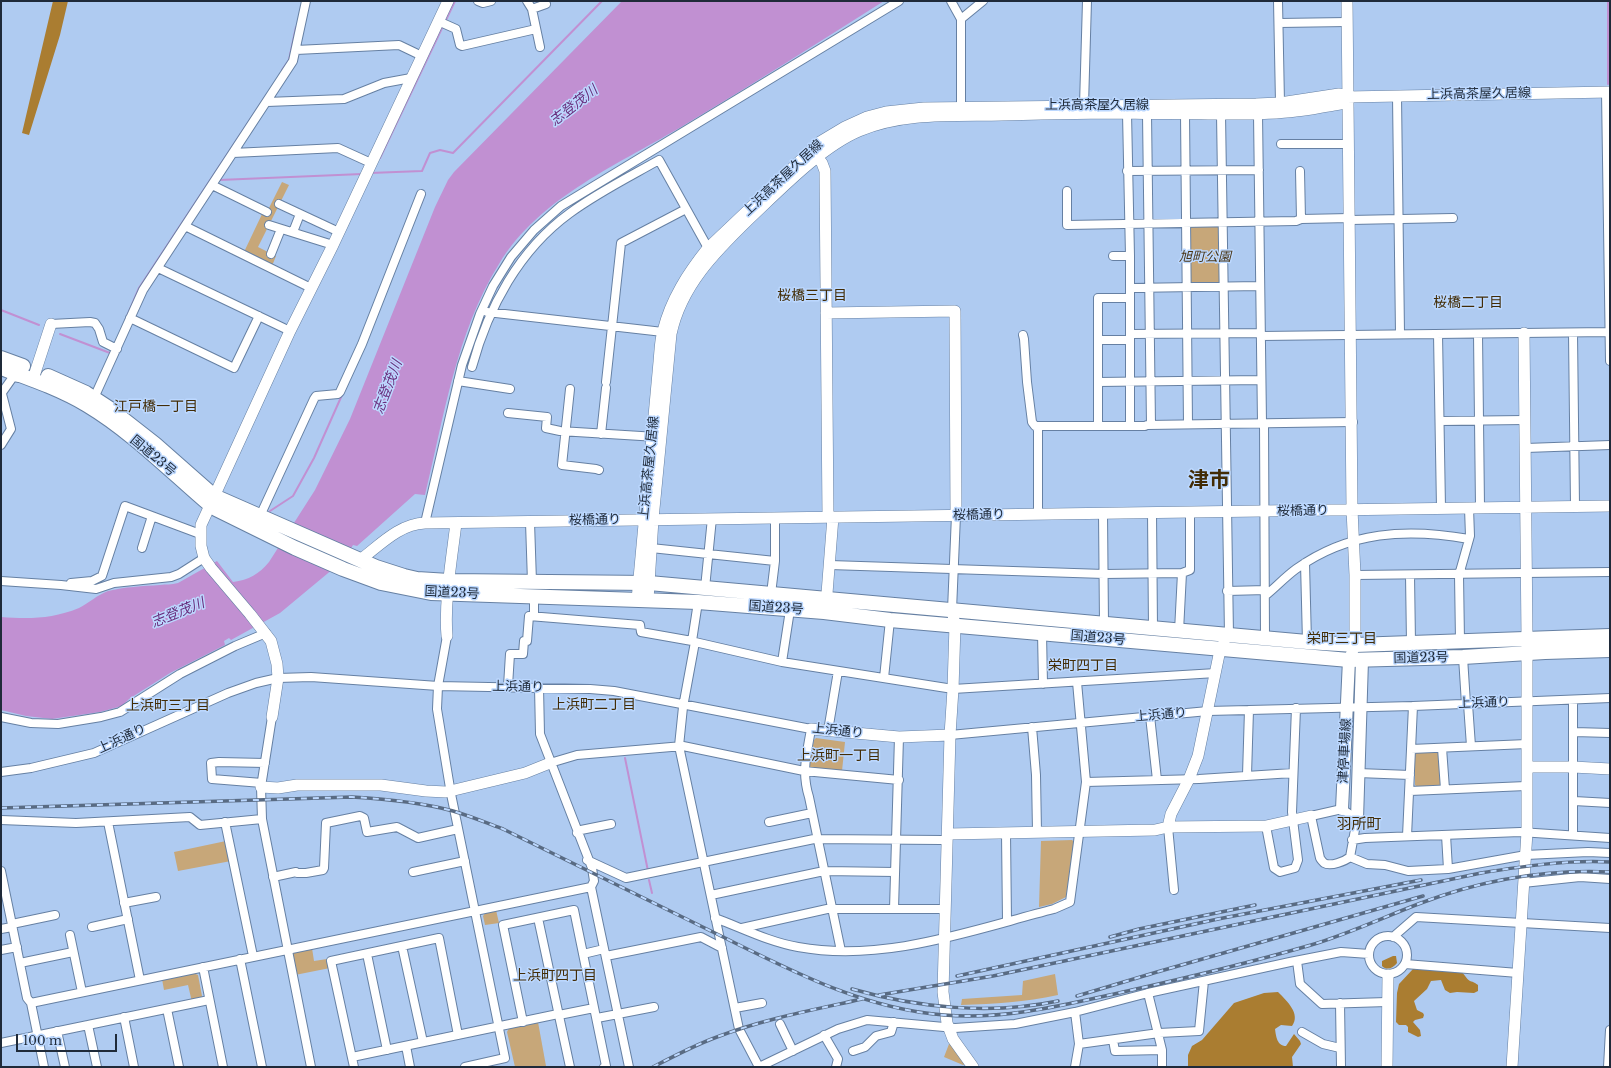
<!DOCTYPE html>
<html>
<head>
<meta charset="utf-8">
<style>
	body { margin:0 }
	#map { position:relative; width:1611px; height:1068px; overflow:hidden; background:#afcbf1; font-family:"Libre Baskerville",serif }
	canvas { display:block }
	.frame { position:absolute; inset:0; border:2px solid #1f2a39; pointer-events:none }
	.scale { position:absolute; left:16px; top:1034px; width:101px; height:18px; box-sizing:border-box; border:2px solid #1f2a39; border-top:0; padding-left:5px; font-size:12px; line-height:14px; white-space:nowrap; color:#1f2a39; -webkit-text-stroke:3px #bcd8ff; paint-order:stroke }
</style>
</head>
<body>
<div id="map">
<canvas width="1611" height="1068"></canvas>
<div class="frame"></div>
<div class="scale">100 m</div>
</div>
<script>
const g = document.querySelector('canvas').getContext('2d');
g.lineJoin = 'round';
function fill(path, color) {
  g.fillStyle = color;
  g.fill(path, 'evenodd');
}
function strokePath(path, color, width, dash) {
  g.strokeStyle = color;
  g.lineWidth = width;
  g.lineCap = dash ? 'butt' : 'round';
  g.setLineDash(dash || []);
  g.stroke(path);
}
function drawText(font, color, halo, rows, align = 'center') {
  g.font = font + ' "Libre Baskerville","Noto Sans JP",serif';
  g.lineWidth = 3;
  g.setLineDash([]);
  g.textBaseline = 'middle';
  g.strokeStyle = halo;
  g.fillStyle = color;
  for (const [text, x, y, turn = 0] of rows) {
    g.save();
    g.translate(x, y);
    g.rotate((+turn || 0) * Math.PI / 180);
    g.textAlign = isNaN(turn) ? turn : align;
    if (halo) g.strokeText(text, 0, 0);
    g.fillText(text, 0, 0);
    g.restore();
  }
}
fill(new Path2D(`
	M 282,182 L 289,185 L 258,247 L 276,256 L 272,266 L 244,252 L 263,212 L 266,214 Z
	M 1191,227 L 1218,227 L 1220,229 L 1221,285 L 1189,285 L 1188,229 Z
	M 816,738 L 845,742 L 842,771 L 811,768 L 809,766 L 814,740 Z
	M 1439,751 L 1442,783 L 1440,786 L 1417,787 L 1415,785 L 1415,754 L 1418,752 Z
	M 1072,840 L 1074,842 L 1066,897 L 1052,904 L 1039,907 L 1041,841 Z
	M 226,841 L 231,861 L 178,871 L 174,852 Z
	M 496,910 L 499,923 L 485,925 L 483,916 L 486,912 Z
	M 312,948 L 314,961 L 327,959 L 330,968 L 295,975 L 291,956 L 295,951 Z
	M 193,973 L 198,975 L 202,996 L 200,1000 L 192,1002 L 188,985 L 164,990 L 162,979 Z
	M 1055,974 L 1058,995 C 1024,1002 996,1004 961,1005 L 962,999 L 1022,995 L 1023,981 Z
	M 538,1022 L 546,1066 L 515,1067 L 507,1032 L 509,1028 Z
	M 949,1044 L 952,1045 L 967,1064 L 963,1065 L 944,1057 Z`), '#c7a779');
fill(new Path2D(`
	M 53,1 L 68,1 L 60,35 L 29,135 L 22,133 Z
	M 1393,956 L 1396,956 L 1397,963 C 1393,968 1387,971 1382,966 L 1382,961 Z
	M 1413,969 L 1461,972 C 1465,974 1466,979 1470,981 C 1474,982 1475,983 1478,985 L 1478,991 L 1474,993 L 1457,992 L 1450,993 L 1445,990 L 1441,980 L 1431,981 L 1427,989 L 1414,1001 L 1417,1010 L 1423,1013 L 1424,1015 L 1423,1018 L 1415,1020 L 1413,1022 L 1420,1030 L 1421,1036 L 1418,1037 L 1408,1032 L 1408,1027 L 1406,1025 L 1399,1025 L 1396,1022 L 1397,993 L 1399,984 Z
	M 1278,992 C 1287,1001 1301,1014 1292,1026 L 1281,1025 L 1275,1029 C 1276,1036 1277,1046 1286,1046 L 1294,1034 L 1300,1041 L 1301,1044 L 1292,1057 L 1293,1067 L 1188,1067 L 1188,1055 L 1192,1046 L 1202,1040 L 1234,1003 L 1264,993 Z`), '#aa7d31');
fill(new Path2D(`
	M 622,1 L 884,1 C 819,42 753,84 686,124 C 622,163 540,196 499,264 C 456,333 444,417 425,495 L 415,494 L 357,546 L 353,545 L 345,559 L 280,613 L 231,640 L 229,638 L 224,641 L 225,645 L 170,673 L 129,699 L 122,706 L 100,712 L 52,719 L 26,716 L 1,710 L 1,617 C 29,619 52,619 79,608 C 89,603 97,595 108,591 C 124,587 143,586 160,585 C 166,584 171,585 178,583 L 217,561 L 233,582 C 249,580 259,574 269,562 L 315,490 L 350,419 L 435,207 L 448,180 L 454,172 Z`), '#c190d2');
strokePath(new Path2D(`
	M 1608,1 L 1608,84
	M 445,22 L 455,1
	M 282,70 L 289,60 L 296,27
	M 380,158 L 443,26
	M 370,173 L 422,171 L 430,153 L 440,150 L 453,153 L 602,1
	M 219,180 L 362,174
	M 421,204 L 423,199
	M 1,310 L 39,325
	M 125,321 L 139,288 L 267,94
	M 60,334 L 110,353 L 111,352
	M 270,511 L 293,496 L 314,458 L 342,395
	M 625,758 L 648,871
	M 649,880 L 652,893`), '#c190d2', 2);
const street = new Path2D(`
	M 478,1 L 483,3 L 491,1
	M 527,1 L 532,9 L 540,47
	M 951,1 L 961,19 L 961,106
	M 1278,1 L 1280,103
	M 532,9 L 546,4
	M 961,19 L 983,1
	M 438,21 L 456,29 L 460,45 L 462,46 L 536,29
	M 1279,23 L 1347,22
	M 296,50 L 399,45 L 422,56
	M 1606,92 L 1610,361
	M 1397,96 L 1400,334
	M 267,102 L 344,99 L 384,83 L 411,78
	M 1084,105 L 1087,1
	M 1127,113 L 1130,256 L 1130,426
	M 1147,114 L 1151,425
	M 1185,114 L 1188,424
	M 1221,114 L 1229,635
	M 1258,114 L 1262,423
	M 1281,144 L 1349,144
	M 233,153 L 338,148 L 371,163
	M 1127,171 L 1259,170
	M 1300,171 L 1301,219
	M 212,185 L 267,212
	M 1067,191 L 1067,225 L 1296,221 L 1301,219 L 1350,218
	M 279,204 L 339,232
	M 1350,220 L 1453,218
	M 269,225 L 333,245
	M 185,226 L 311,288
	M 293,232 L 300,214
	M 271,254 L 281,229
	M 1113,256 L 1130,256
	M 158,268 L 290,331
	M 1130,288 L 1260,286
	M 487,312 L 663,332
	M 130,318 L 234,368 L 259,316
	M 51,324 L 90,322 L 95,323 L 99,329 L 103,342 L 117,349
	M 1573,333 L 1575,506
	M 1130,334 L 1261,333
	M 1438,334 L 1441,508
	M 1478,334 L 1480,507
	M 1023,335 L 1024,339 L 1027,382 L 1032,422 L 1035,426 L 1145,426 L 1147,425 L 1353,422
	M 1261,336 L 1609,332
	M 1098,340 L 1130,340
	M 472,367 C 488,308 519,250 570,213 C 597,193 629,177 659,160 L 708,248
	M 458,381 L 510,389
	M 606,382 L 621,243 L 686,209
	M 1098,382 L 1261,380
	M 570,389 L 562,465 L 596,469 L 599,470
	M 1,394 L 13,377 L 20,378
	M 94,398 L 143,290 L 293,61 L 306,1
	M 508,413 L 547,417 L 546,428 L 560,431 L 657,437
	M 1440,421 L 1525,420
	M 1264,423 L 1265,638
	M 1098,426 L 1098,298 L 1130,298
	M 601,434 L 606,388
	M 1,445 L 11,429 L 2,394
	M 1526,448 L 1610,445
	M 1152,512 L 1153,629
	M 1103,513 L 1104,624
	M 1038,515 L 1038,427
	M 260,516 L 314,399 L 316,396 L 338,394 L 340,392 L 362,344 L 421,194
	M 530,522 L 532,582
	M 425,523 L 462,365 L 480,314 L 493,286 L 511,257 L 534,230 L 561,206 L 899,1
	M 142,548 L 152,516
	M 651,548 L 775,561
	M 1305,563 L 1307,642
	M 830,565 L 1104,574 L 1182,573 L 1190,570 L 1190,512
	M 1355,575 L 1610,572
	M 1410,575 L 1411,643
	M 1,581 L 61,585 L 96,589 L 114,583 L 171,577 L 179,574 L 204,558
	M 71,583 L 92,581 L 102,576 L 125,506 L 200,534
	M 705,588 L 712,518
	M 1227,591 L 1266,590
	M 771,594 L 775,561 L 775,518
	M 1266,595 C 1276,587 1285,577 1296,569 C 1349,531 1407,528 1469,539
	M 698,602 L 692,641 L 695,642 L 683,707 L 679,746 L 739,1029 L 759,1067
	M 952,610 L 956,515
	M 534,616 L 534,596
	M 1179,631 L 1182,573
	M 1042,633 L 1043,684
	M 447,636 L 438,686 L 437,709 L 451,794 L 505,1058 L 465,1067
	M 1460,641 L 1459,575 L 1470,536 L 1469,508
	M 695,642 L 782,662 L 953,689 L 1216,673
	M 1463,657 L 1466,704
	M 782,662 L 790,610
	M 884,678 L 890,620
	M 508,686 L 510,654 L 523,654 L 524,641 L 527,641 L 529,616 L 640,625 L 641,632 L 692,641
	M 539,687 L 540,734 L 592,868 L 594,881 L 591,887 L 629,1067
	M 1468,704 L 1471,746
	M 1150,716 L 1157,780
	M 1,717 L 31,723 L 58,724 L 101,717 L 120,712 L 180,674 L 235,646 L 266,633
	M 272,717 L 261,787 L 262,819 L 311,1067
	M 1032,727 L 1036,775 L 1037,832
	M 828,731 L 838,671
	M 1574,732 L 1610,733
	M 950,735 L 1208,711 L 1413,706 L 1610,698
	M 899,737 L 894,909 L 945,909
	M 1442,748 L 1445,789
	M 1411,749 L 1527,744
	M 550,763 L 577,755 L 683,746 L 804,771 L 899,780
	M 1,772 L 31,768 L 94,753 L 228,693 L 256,683 L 278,678 L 311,677 L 438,686 L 590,689 L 614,691 L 811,729 C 807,754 801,771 809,797 L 841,951
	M 1358,773 L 1410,775
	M 1247,775 L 1249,710
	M 1086,782 L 1199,779 L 1293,773
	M 262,783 L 212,779 L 211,763 L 219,762 L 265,763
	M 1410,791 L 1526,786
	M 1574,801 L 1610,803
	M 1342,809 L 1357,819 L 1350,857 C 1345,861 1331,867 1324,863 C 1324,863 1320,859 1320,858 L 1311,816 Z
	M 1,820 L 76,823 L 190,817 L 200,825 L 262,819
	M 108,822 L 140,980
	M 225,822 L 253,956
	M 769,822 L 812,813
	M 1266,826 L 1274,868 L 1280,872 L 1295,868 L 1298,860 L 1292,812 L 1296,708
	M 1168,827 L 1174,890
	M 577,833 L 581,830 L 611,824
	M 1006,833 L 1007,921
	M 1446,835 L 1448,869
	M 1573,835 L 1573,700
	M 1407,836 L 1413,706
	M 1352,840 L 1365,838 L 1520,832 L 1610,838
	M 1350,857 L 1367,864 L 1385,865 L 1408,871 L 1448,869 L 1526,855 L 1588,852 L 1610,853
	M 587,860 L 626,878 L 814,839 L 942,840
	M 1,871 L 27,998 L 31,1003 L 44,1067
	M 413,872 L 465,861
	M 273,877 L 296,872 L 297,873 L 306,873 L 323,870 L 324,868 L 326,823 L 360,816 L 364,818 L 367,832 L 397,827 L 418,838 L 458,829
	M 1523,883 L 1580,877 L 1610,879
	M 711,895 L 824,871 L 895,872
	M 124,903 L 156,897
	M 538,918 L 570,1067
	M 715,918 C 742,928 769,942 798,947 C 884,963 972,930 1054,909 L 1070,902 L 1086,782 L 1077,682
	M 12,924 L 55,915
	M 92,927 L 128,919
	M 742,928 L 827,909 L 894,909
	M 1,929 L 12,927
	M 70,935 L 82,992
	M1369 955a19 19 0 1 1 38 0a19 19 0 1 1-38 0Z
	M 1393,937 L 1416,917 L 1610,928
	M 402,946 L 423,1042
	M 1,950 L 17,947
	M 367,954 L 387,1050
	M 583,954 L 604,949
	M 606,956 L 701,937 L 722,948
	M 240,959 L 262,1067
	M 1297,961 L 1300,984 L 1322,1004 L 1387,1002
	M 20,963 L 73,952
	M 1405,964 L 1518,973
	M 203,967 L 223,1067
	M 1148,993 L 1162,1050 L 1162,1067
	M 31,1003 L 591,887
	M 1340,1003 L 1341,1067
	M 735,1008 L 762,1003
	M 167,1009 L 179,1067
	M 1075,1012 L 1079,1044 L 1075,1067
	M 618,1014 L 654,1007
	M 559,1015 L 594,1008
	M 124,1017 L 134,1067
	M 597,1018 L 618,1014
	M 523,1022 L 503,925 L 574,910 L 606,1066 L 604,1067
	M 780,1024 L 793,1051
	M 88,1025 L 97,1067
	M 57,1031 L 65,1067
	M 1302,1032 L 1323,1044 L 1340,1048
	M 824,1035 L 838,1059 L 836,1067
	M 1113,1040 L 1115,1051 L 1162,1050
	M 1,1043 L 209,1000
	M 1079,1044 L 1159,1033 L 1199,1031 L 1204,981
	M 406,1046 L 410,1067
	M 853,1051 L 865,1047 L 876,1036 L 891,1032 L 894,1022
	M 352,1057 L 558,1014
	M 354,1067 L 331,961 L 439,938 L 458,1035
	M 759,1067 L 838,1029 L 867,1020 L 955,1028 L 1015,1024 L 1075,1012 L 1148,993 L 1290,962 L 1341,952 L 1369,954
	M 1608,1067 L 1610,1030`);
const secondary = new Path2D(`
	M 1347,1 L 1352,509 L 1355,575 L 1355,645 L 1349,660
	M 817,157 L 822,163 L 825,171 L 828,517
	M 826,313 L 955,311 L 956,515
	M 33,379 L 51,324
	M 360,560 C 380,545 399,524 425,523 L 1610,506
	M 637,600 L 659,362 C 660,352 660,341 663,331 C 671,299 688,273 708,248 L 820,142 L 845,127 L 867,117 L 886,112 L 924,108 L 1256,104 L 1280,103 L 1339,94 L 1347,97 L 1610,92
	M 648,600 L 653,519 L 671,334 C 681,286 715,252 749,219 C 779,191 821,147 859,131 C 903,112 955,116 1002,115 C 1044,114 1086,113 1128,113 C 1155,114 1182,113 1208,114 C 1238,114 1267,115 1296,111 C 1309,110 1321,107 1334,105 L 1340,104 L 1347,97
	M 826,606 L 833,517
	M 952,610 L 955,625 L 953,689 L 950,735 L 943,992 L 947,1023 L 953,1039 L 973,1067
	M 447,636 C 444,602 452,557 456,523
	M 272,717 L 278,678 L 277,664 L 271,641 L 250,614 L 211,568 L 204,558 L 201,546 L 201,525 L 290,331 L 333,245 L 448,1
	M 811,729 L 899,737 L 950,735
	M 1527,767 L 1573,767 L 1610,769
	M 261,787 L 278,788 L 297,785 L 381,785 L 426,791 L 446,792 L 525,773 L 550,763
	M 1168,827 L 1171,814 L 1189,779 L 1198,756 L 1220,650 L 1224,643
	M 948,834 L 1155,830 L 1168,827 L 1266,826 L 1311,816
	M 1387,1067 L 1388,975
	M 1512,1067 L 1527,832 L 1527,638 L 1524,333`);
const primary = new Path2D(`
	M 1342,809 L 1349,660
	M 1357,819 L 1362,660`);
const highway = new Path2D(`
	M 1,358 L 23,366
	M 1,368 C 31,379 60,389 87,405 C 132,432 170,471 210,505 L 216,509 L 295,548 L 343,569 L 381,583 L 431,593 L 698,602 L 824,612 L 890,620 L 1349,660 L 1463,657 L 1545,652 L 1610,650
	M 48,376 L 86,393 L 109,408 L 155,444 L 214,496 L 376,567 L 404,576 L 417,579 L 449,581 L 649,583 L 1307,642 L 1355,645 L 1610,636`);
strokePath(street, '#6680a3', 10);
strokePath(secondary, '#6680a3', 12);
strokePath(primary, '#6680a3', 14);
strokePath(highway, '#6680a3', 16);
strokePath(street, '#fff', 8);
strokePath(secondary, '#fff', 11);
strokePath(primary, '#fff', 12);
strokePath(highway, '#fff', 14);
const rail = new Path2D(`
	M 1,808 L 352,797 C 386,799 420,802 453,811 C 470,816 487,823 503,829 C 575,864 647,900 719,935 C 790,970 863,1009 944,1015 C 1005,1020 1064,1005 1123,992 C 1186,978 1249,963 1311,945 C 1348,934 1384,917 1421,903 C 1482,880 1545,869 1610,872
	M 1110,937 L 1139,929 L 1255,905
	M 957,976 L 1218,919 L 1421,880
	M 852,989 C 918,1008 991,1015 1058,1001
	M 879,995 L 993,976 L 1481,873 C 1524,866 1566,860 1610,862
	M 1077,996 L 1157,972 L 1423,896
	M 653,1067 C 674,1056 695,1045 717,1037 C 764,1019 813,1010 862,999`);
strokePath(rail, '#596b83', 3.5);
strokePath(rail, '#bcd8ff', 2, [6]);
drawText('13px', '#1f2a39', '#bcd8ff', [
	["上浜高茶屋久居線",1479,94,-1],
	["上浜高茶屋久居線",1097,105],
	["上浜高茶屋久居線",783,178,-43],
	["国道23号",153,456,40],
	["上浜高茶屋久居線",649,468,-84],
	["桜橋通り",1303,511,-1],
	["桜橋通り",979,515,-1],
	["桜橋通り",595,520,-1],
	["国道23号",452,593,3],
	["国道23号",776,608,4],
	["国道23号",1098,638,5],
	["国道23号",1421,658,-1],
	["上浜通り",518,687,1],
	["上浜通り",1484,703,-2],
	["上浜通り",1161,715,-5],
	["上浜通り",838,731,6],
	["上浜通り",122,739,-25],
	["津停車場線",1345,751,-87]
]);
drawText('italic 13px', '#4a3616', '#bcd8ff', [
	["旭町公園",1205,257]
]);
drawText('italic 14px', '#692e7d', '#bcd8ff', [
	["志登茂川",574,106,-38],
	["志登茂川",388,387,-69],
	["志登茂川",178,613,-22]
]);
drawText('14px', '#422c06', '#bcd8ff', [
	["桜橋三丁目",812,296],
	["桜橋二丁目",1468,303],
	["江戸橋一丁目",156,407],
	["栄町三丁目",1342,639],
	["栄町四丁目",1083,666],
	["上浜町二丁目",594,705],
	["上浜町三丁目",168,706],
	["上浜町一丁目",839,756],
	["上浜町四丁目",555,976]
]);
drawText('15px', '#422c06', '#bcd8ff', [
	["羽所町",1359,825]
]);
drawText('bold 21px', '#422c06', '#bcd8ff', [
	["津市",1209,481]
]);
</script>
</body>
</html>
